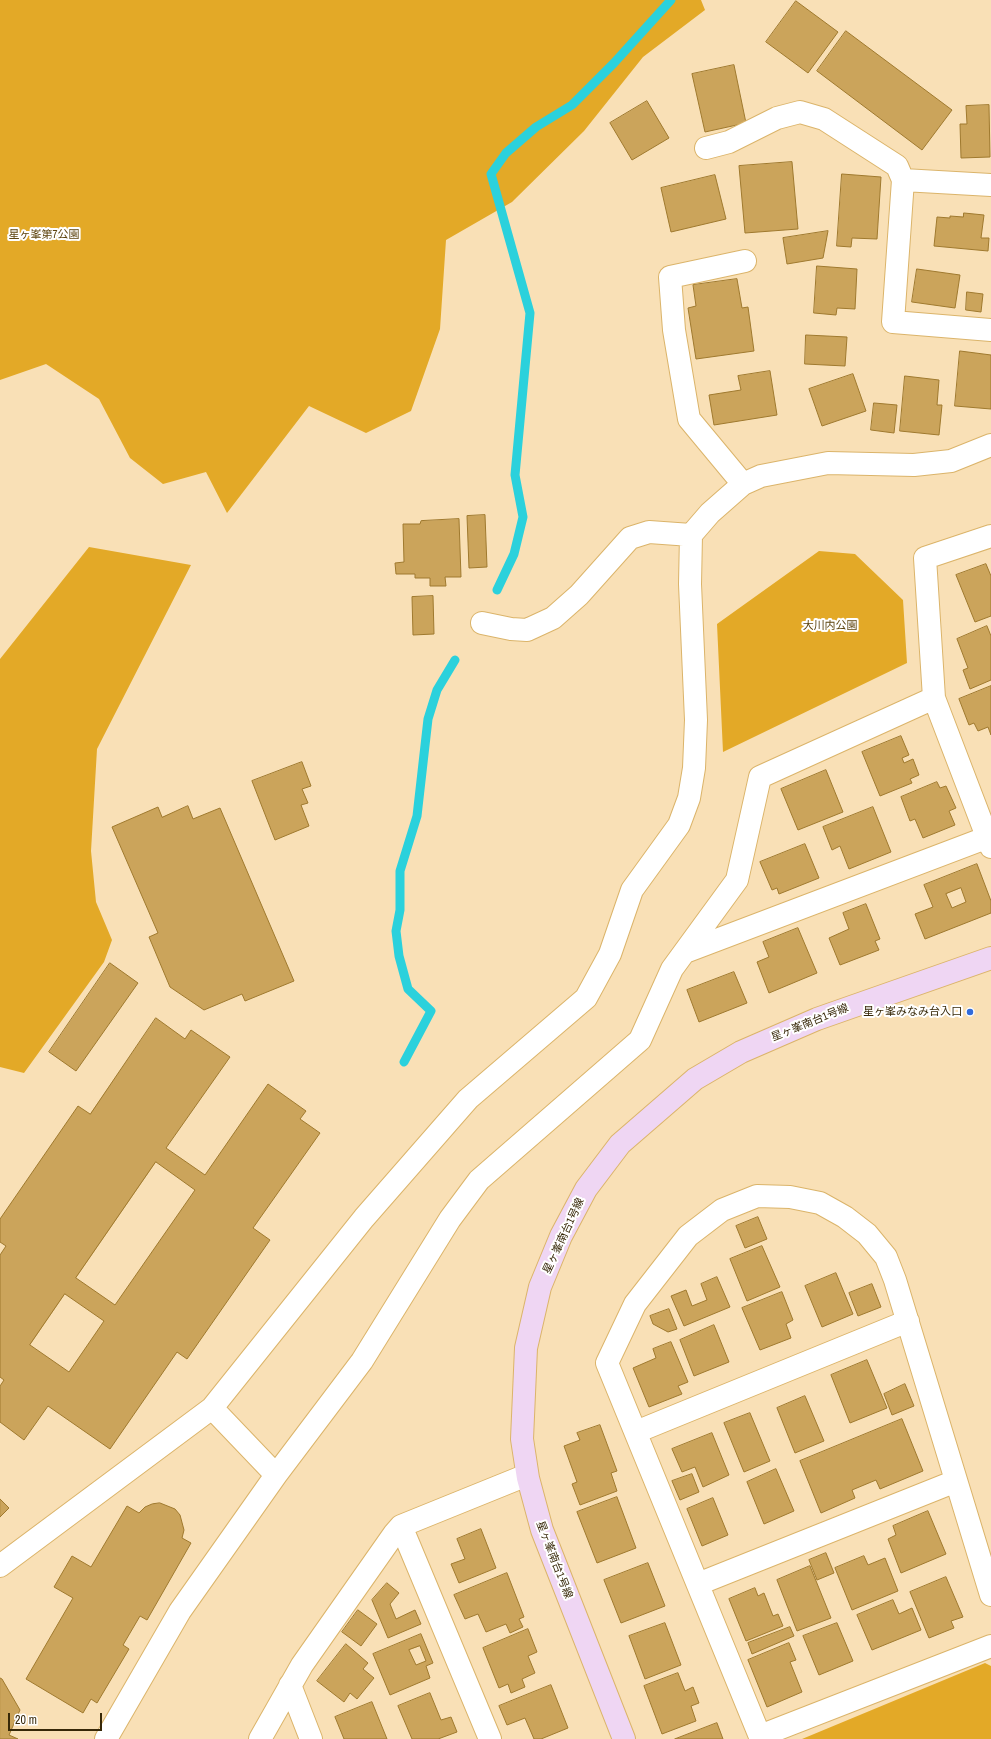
<!DOCTYPE html>
<html>
<head>
<meta charset="utf-8">
<style>
	body { margin:0 }
	#map { position:relative; width:991px; height:1739px; overflow:hidden; background:#f9e0b6; font-family:"Archivo Narrow",sans-serif }
	canvas { display:block }
	.scale { position:absolute; left:8px; top:1713px; width:94px; height:18px; box-sizing:border-box; border:2px solid #372808; border-top:0; padding-left:5px; font-size:12px; line-height:14px; white-space:nowrap; color:#372808; -webkit-text-stroke:3px #fff; paint-order:stroke }
</style>
</head>
<body>
<div id="map">
<canvas width="991" height="1739"></canvas>
<div class="scale">20 m</div>
</div>
<script>
const g = document.querySelector('canvas').getContext('2d');
g.lineJoin = 'round';
function fill(path, color) {
  g.fillStyle = color;
  g.fill(path, 'evenodd');
}
function strokePath(path, color, width, dash) {
  g.strokeStyle = color;
  g.lineWidth = width;
  g.lineCap = dash ? 'butt' : 'round';
  g.setLineDash(dash || []);
  g.stroke(path);
}
function drawText(font, color, halo, rows, align = 'center') {
  g.font = font + ' "Archivo Narrow","Noto Sans JP",sans-serif';
  g.lineWidth = 4;
  g.setLineDash([]);
  g.textBaseline = 'middle';
  g.strokeStyle = halo;
  g.fillStyle = color;
  for (const [text, x, y, turn = 0] of rows) {
    g.save();
    g.translate(x, y);
    g.rotate((+turn || 0) * Math.PI / 180);
    g.textAlign = isNaN(turn) ? turn : align;
    if (halo) g.strokeText(text, 0, 0);
    g.fillText(text, 0, 0);
    g.restore();
  }
}
fill(new Path2D(`
	M 0,0 L 701,0 L 705,10 L 643,57 L 584,131 L 512,202 L 446,240 L 440,329 L 411,411 L 366,433 L 309,406 L 227,513 L 206,472 L 163,484 L 130,458 L 99,399 L 46,364 L 0,380 Z
	M 89,547 L 191,565 L 97,749 L 91,851 L 96,902 L 112,940 L 104,962 L 24,1073 L 0,1067 L 0,659 Z
	M 819,551 L 855,554 L 903,600 L 907,663 L 723,752 L 717,624 Z
	M 985,1663 L 991,1666 L 991,1739 L 802,1739 Z`), '#e3a927');
strokePath(new Path2D(`
	M 497,590 L 514,554 L 523,517 L 515,475 L 530,313 L 491,174 L 506,153 L 536,127 L 572,105 L 614,63 L 671,0
	M 404,1062 L 431,1011 L 408,989 L 399,956 L 396,931 L 400,910 L 400,871 L 417,816 L 428,719 L 437,690 L 455,660`), '#2bd1dc', 9);
const building = new Path2D(`
	M 796,1 L 838,32 L 808,73 L 766,42 Z
	M 846,31 L 952,110 L 922,150 L 817,71 Z
	M 734,65 L 746,123 L 705,132 L 692,74 Z
	M 647,101 L 669,138 L 632,160 L 610,123 Z
	M 989,105 L 990,157 L 961,158 L 960,124 L 967,124 L 966,106 Z
	M 792,162 L 798,229 L 745,233 L 739,166 Z
	M 842,174 L 881,177 L 877,239 L 852,238 L 851,247 L 837,246 Z
	M 715,175 L 726,219 L 671,232 L 661,188 Z
	M 964,213 L 984,215 L 981,238 L 989,238 L 988,251 L 934,246 L 937,217 L 950,218 L 950,216 L 963,217 Z
	M 828,231 L 823,258 L 787,264 L 783,238 Z
	M 817,266 L 857,269 L 855,309 L 837,308 L 836,315 L 814,313 Z
	M 917,269 L 960,275 L 955,308 L 912,302 Z
	M 737,279 L 742,308 L 748,307 L 754,351 L 696,359 L 688,308 L 696,306 L 693,285 Z
	M 967,292 L 983,294 L 981,312 L 966,310 Z
	M 806,335 L 847,337 L 845,366 L 805,364 Z
	M 960,351 L 991,355 L 991,409 L 955,406 Z
	M 770,371 L 777,415 L 714,425 L 709,395 L 741,390 L 738,376 Z
	M 853,374 L 866,411 L 822,426 L 809,389 Z
	M 905,376 L 939,380 L 937,405 L 942,405 L 939,435 L 900,431 Z
	M 874,403 L 897,405 L 894,433 L 871,430 Z
	M 485,515 L 487,567 L 469,568 L 467,516 Z
	M 459,519 L 461,577 L 445,577 L 446,586 L 430,586 L 430,578 L 415,578 L 415,574 L 396,574 L 395,563 L 404,562 L 403,524 L 420,524 L 421,521 Z
	M 986,564 L 991,576 L 991,616 L 975,622 L 956,575 Z
	M 433,596 L 434,634 L 413,635 L 412,597 Z
	M 987,626 L 991,636 L 991,680 L 970,689 L 963,670 L 968,668 L 957,639 Z
	M 991,686 L 991,735 L 988,727 L 978,731 L 974,723 L 969,725 L 959,699 Z
	M 901,736 L 909,755 L 902,758 L 904,763 L 913,759 L 919,775 L 910,779 L 912,783 L 880,796 L 862,752 Z
	M 302,762 L 311,786 L 302,789 L 308,803 L 301,805 L 309,826 L 275,840 L 252,781 Z
	M 826,770 L 843,812 L 798,830 L 781,789 Z
	M 937,782 L 940,788 L 946,786 L 956,808 L 949,811 L 955,825 L 923,838 L 915,819 L 910,821 L 901,797 Z
	M 188,806 L 193,819 L 220,808 L 294,981 L 245,1001 L 242,994 L 204,1010 L 170,987 L 149,937 L 158,933 L 112,827 L 158,807 L 162,817 Z
	M 873,807 L 891,852 L 849,869 L 840,846 L 832,850 L 823,827 Z
	M 805,844 L 819,878 L 779,894 L 777,888 L 772,890 L 760,862 Z
	M 977,864 L 991,901 L 991,913 L 925,939 L 915,914 L 933,907 L 924,885 ZM 961,888 L 966,902 L 952,908 L 946,894 Z
	M 866,904 L 880,939 L 875,941 L 879,950 L 840,965 L 829,938 L 849,929 L 843,913 Z
	M 798,928 L 817,973 L 769,993 L 757,962 L 769,957 L 763,942 Z
	M 110,963 L 138,983 L 76,1071 L 49,1052 Z
	M 734,972 L 747,1003 L 699,1022 L 687,990 Z
	M 156,1018 L 185,1039 L 191,1030 L 230,1057 L 166,1148 L 205,1175 L 268,1084 L 306,1111 L 300,1119 L 320,1133 L 253,1228 L 270,1240 L 187,1359 L 177,1352 L 110,1449 L 48,1406 L 24,1440 L 0,1422 L 0,1386 L 4,1380 L 0,1377 L 0,1255 L 6,1246 L 0,1242 L 0,1219 L 78,1106 L 90,1114 ZM 156,1162 L 195,1190 L 115,1305 L 76,1278 ZM 65,1294 L 104,1321 L 69,1372 L 30,1345 Z
	M 758,1217 L 767,1239 L 745,1248 L 736,1226 Z
	M 762,1246 L 780,1287 L 747,1301 L 730,1259 Z
	M 836,1273 L 853,1314 L 822,1327 L 805,1286 Z
	M 717,1277 L 730,1307 L 684,1326 L 671,1296 L 686,1290 L 692,1306 L 707,1300 L 701,1284 Z
	M 872,1284 L 881,1307 L 858,1316 L 849,1293 Z
	M 782,1292 L 793,1320 L 786,1324 L 791,1338 L 760,1350 L 742,1308 Z
	M 669,1309 L 677,1329 L 668,1332 L 653,1324 L 650,1316 Z
	M 714,1325 L 729,1362 L 694,1376 L 680,1340 Z
	M 671,1342 L 688,1382 L 678,1386 L 682,1394 L 649,1407 L 633,1368 L 656,1358 L 653,1349 Z
	M 867,1360 L 887,1408 L 850,1423 L 831,1375 Z
	M 905,1384 L 914,1406 L 892,1415 L 884,1394 Z
	M 805,1396 L 824,1441 L 795,1453 L 777,1408 Z
	M 750,1413 L 770,1461 L 744,1472 L 724,1423 Z
	M 902,1419 L 923,1471 L 880,1489 L 876,1480 L 852,1490 L 855,1498 L 821,1513 L 800,1461 Z
	M 600,1425 L 617,1471 L 611,1473 L 617,1491 L 580,1505 L 572,1484 L 577,1482 L 564,1446 L 580,1440 L 577,1433 Z
	M 712,1433 L 729,1475 L 703,1487 L 695,1467 L 682,1472 L 672,1449 Z
	M 776,1469 L 794,1511 L 764,1524 L 747,1482 Z
	M 692,1474 L 699,1492 L 680,1500 L 672,1481 Z
	M 617,1497 L 636,1548 L 597,1563 L 577,1512 Z
	M 713,1498 L 728,1535 L 702,1546 L 687,1509 Z
	M 0,1499 L 9,1508 L 0,1517 Z
	M 160,1503 L 175,1509 L 180,1515 L 184,1530 L 182,1538 L 191,1543 L 147,1620 L 140,1616 L 123,1645 L 129,1649 L 97,1703 L 91,1699 L 83,1713 L 26,1679 L 73,1598 L 54,1587 L 72,1556 L 91,1567 L 127,1506 L 139,1513 L 145,1507 L 152,1504 Z
	M 928,1511 L 946,1554 L 901,1573 L 888,1539 L 896,1535 L 893,1526 Z
	M 481,1529 L 496,1568 L 459,1583 L 451,1564 L 465,1559 L 457,1539 Z
	M 826,1553 L 834,1573 L 817,1580 L 809,1560 Z
	M 864,1556 L 868,1565 L 885,1558 L 898,1591 L 852,1610 L 835,1568 Z
	M 648,1563 L 665,1606 L 621,1623 L 604,1580 Z
	M 810,1566 L 831,1618 L 797,1631 L 777,1580 Z
	M 507,1573 L 524,1617 L 519,1619 L 523,1627 L 510,1633 L 506,1624 L 486,1632 L 478,1614 L 465,1619 L 454,1595 Z
	M 946,1577 L 963,1617 L 951,1621 L 954,1628 L 929,1638 L 910,1592 Z
	M 387,1583 L 399,1593 L 390,1604 L 396,1619 L 415,1610 L 421,1624 L 388,1638 L 372,1600 Z
	M 755,1588 L 758,1596 L 764,1593 L 773,1616 L 778,1614 L 783,1626 L 746,1641 L 729,1599 Z
	M 893,1600 L 899,1614 L 912,1608 L 921,1630 L 872,1650 L 857,1615 Z
	M 358,1610 L 377,1624 L 361,1646 L 342,1632 Z
	M 665,1623 L 681,1665 L 645,1679 L 629,1636 Z
	M 837,1623 L 853,1661 L 819,1675 L 803,1636 Z
	M 790,1627 L 794,1636 L 752,1654 L 748,1643 Z
	M 528,1629 L 537,1652 L 528,1656 L 535,1673 L 522,1679 L 525,1687 L 511,1693 L 508,1684 L 499,1688 L 483,1648 Z
	M 421,1634 L 433,1663 L 426,1666 L 430,1678 L 390,1695 L 373,1654 ZM 420,1646 L 426,1661 L 416,1665 L 409,1650 Z
	M 789,1643 L 796,1660 L 790,1662 L 802,1692 L 767,1707 L 748,1660 Z
	M 346,1644 L 368,1663 L 363,1669 L 374,1678 L 357,1699 L 350,1693 L 344,1702 L 317,1681 Z
	M 678,1673 L 685,1691 L 693,1687 L 699,1703 L 691,1706 L 696,1721 L 662,1734 L 644,1686 Z
	M 0,1678 L 2,1679 L 20,1710 L 9,1735 L 18,1739 L 0,1739 Z
	M 551,1685 L 568,1728 L 541,1739 L 534,1739 L 525,1718 L 507,1725 L 499,1706 Z
	M 430,1693 L 441,1720 L 451,1717 L 457,1732 L 438,1739 L 412,1739 L 398,1706 Z
	M 372,1702 L 387,1739 L 344,1739 L 335,1717 Z
	M 717,1723 L 723,1739 L 675,1739 Z`);
fill(building, '#cba45b');
strokePath(building, '#9f792e', 1);
const street = new Path2D(`
	M 706,148 L 729,142 L 777,118 L 800,112 L 824,119 L 897,166 L 903,180
	M 991,185 L 903,180 L 893,322 L 991,330
	M 743,484 L 689,419 L 674,330 L 670,277 L 745,261
	M 991,536 L 925,558 L 934,698 L 991,847
	M 482,623 L 511,629 L 527,630 L 553,618 L 579,595 L 630,538 L 649,532 L 691,535
	M 685,952 L 991,836
	M 212,1408 L 276,1475
	M 636,1432 L 908,1321
	M 401,1526 L 490,1739
	M 0,1566 L 212,1408 L 364,1218 L 468,1099 L 586,998 L 610,954 L 632,890 L 679,825 L 689,798 L 694,768 L 696,720 L 690,584 L 691,535 L 710,513 L 743,484 L 761,476 L 828,463 L 914,465 L 951,461 L 991,445
	M 698,1584 L 956,1481
	M 290,1685 L 311,1739
	M 760,1736 L 991,1646
	M 106,1739 L 180,1611 L 276,1475 L 362,1361 L 450,1219 L 479,1180 L 640,1040 L 672,969 L 737,880 L 760,777 L 934,698
	M 260,1739 L 302,1665 L 394,1534 L 401,1526 L 527,1475
	M 761,1739 L 607,1363 L 635,1304 L 688,1236 L 722,1210 L 757,1196 L 790,1197 L 820,1203 L 845,1217 L 867,1234 L 886,1257 L 895,1280 L 991,1595`);
const secondary = new Path2D(`
	M 624,1739 L 542,1530 L 528,1478 L 522,1439 L 526,1348 L 540,1287 L 561,1236 L 586,1189 L 620,1144 L 695,1079 L 741,1052 L 817,1019 L 991,958`);
strokePath(street, '#dbb46a', 24);
strokePath(secondary, '#dbb46a', 24);
strokePath(street, '#fff', 22);
strokePath(secondary, '#efd6f3', 22);
for (const [x, y, r, color] of [
	[970,1012,4,"#316bda"]
]) {
  const dot = new Path2D();
  dot.arc(x, y, r, 0, 2 * Math.PI);
  g.fillStyle = color;
  g.fill(dot);
  strokePath(dot, '#fff', 1.5);
}
drawText('11px', '#5e4510', '#fff', [
	["星ヶ峯第7公園",44,235],
	["大川内公園",830,626]
]);
drawText('11px', '#372808', '#fff', [
	["星ヶ峯みなみ台入口",962,1012]
], 'right');
drawText('11px', '#372808', '#fff', [
	["星ヶ峯南台1号線",810,1023,-22],
	["星ヶ峯南台1号線",564,1236,-65],
	["星ヶ峯南台1号線",554,1560,69]
]);
</script>
</body>
</html>
